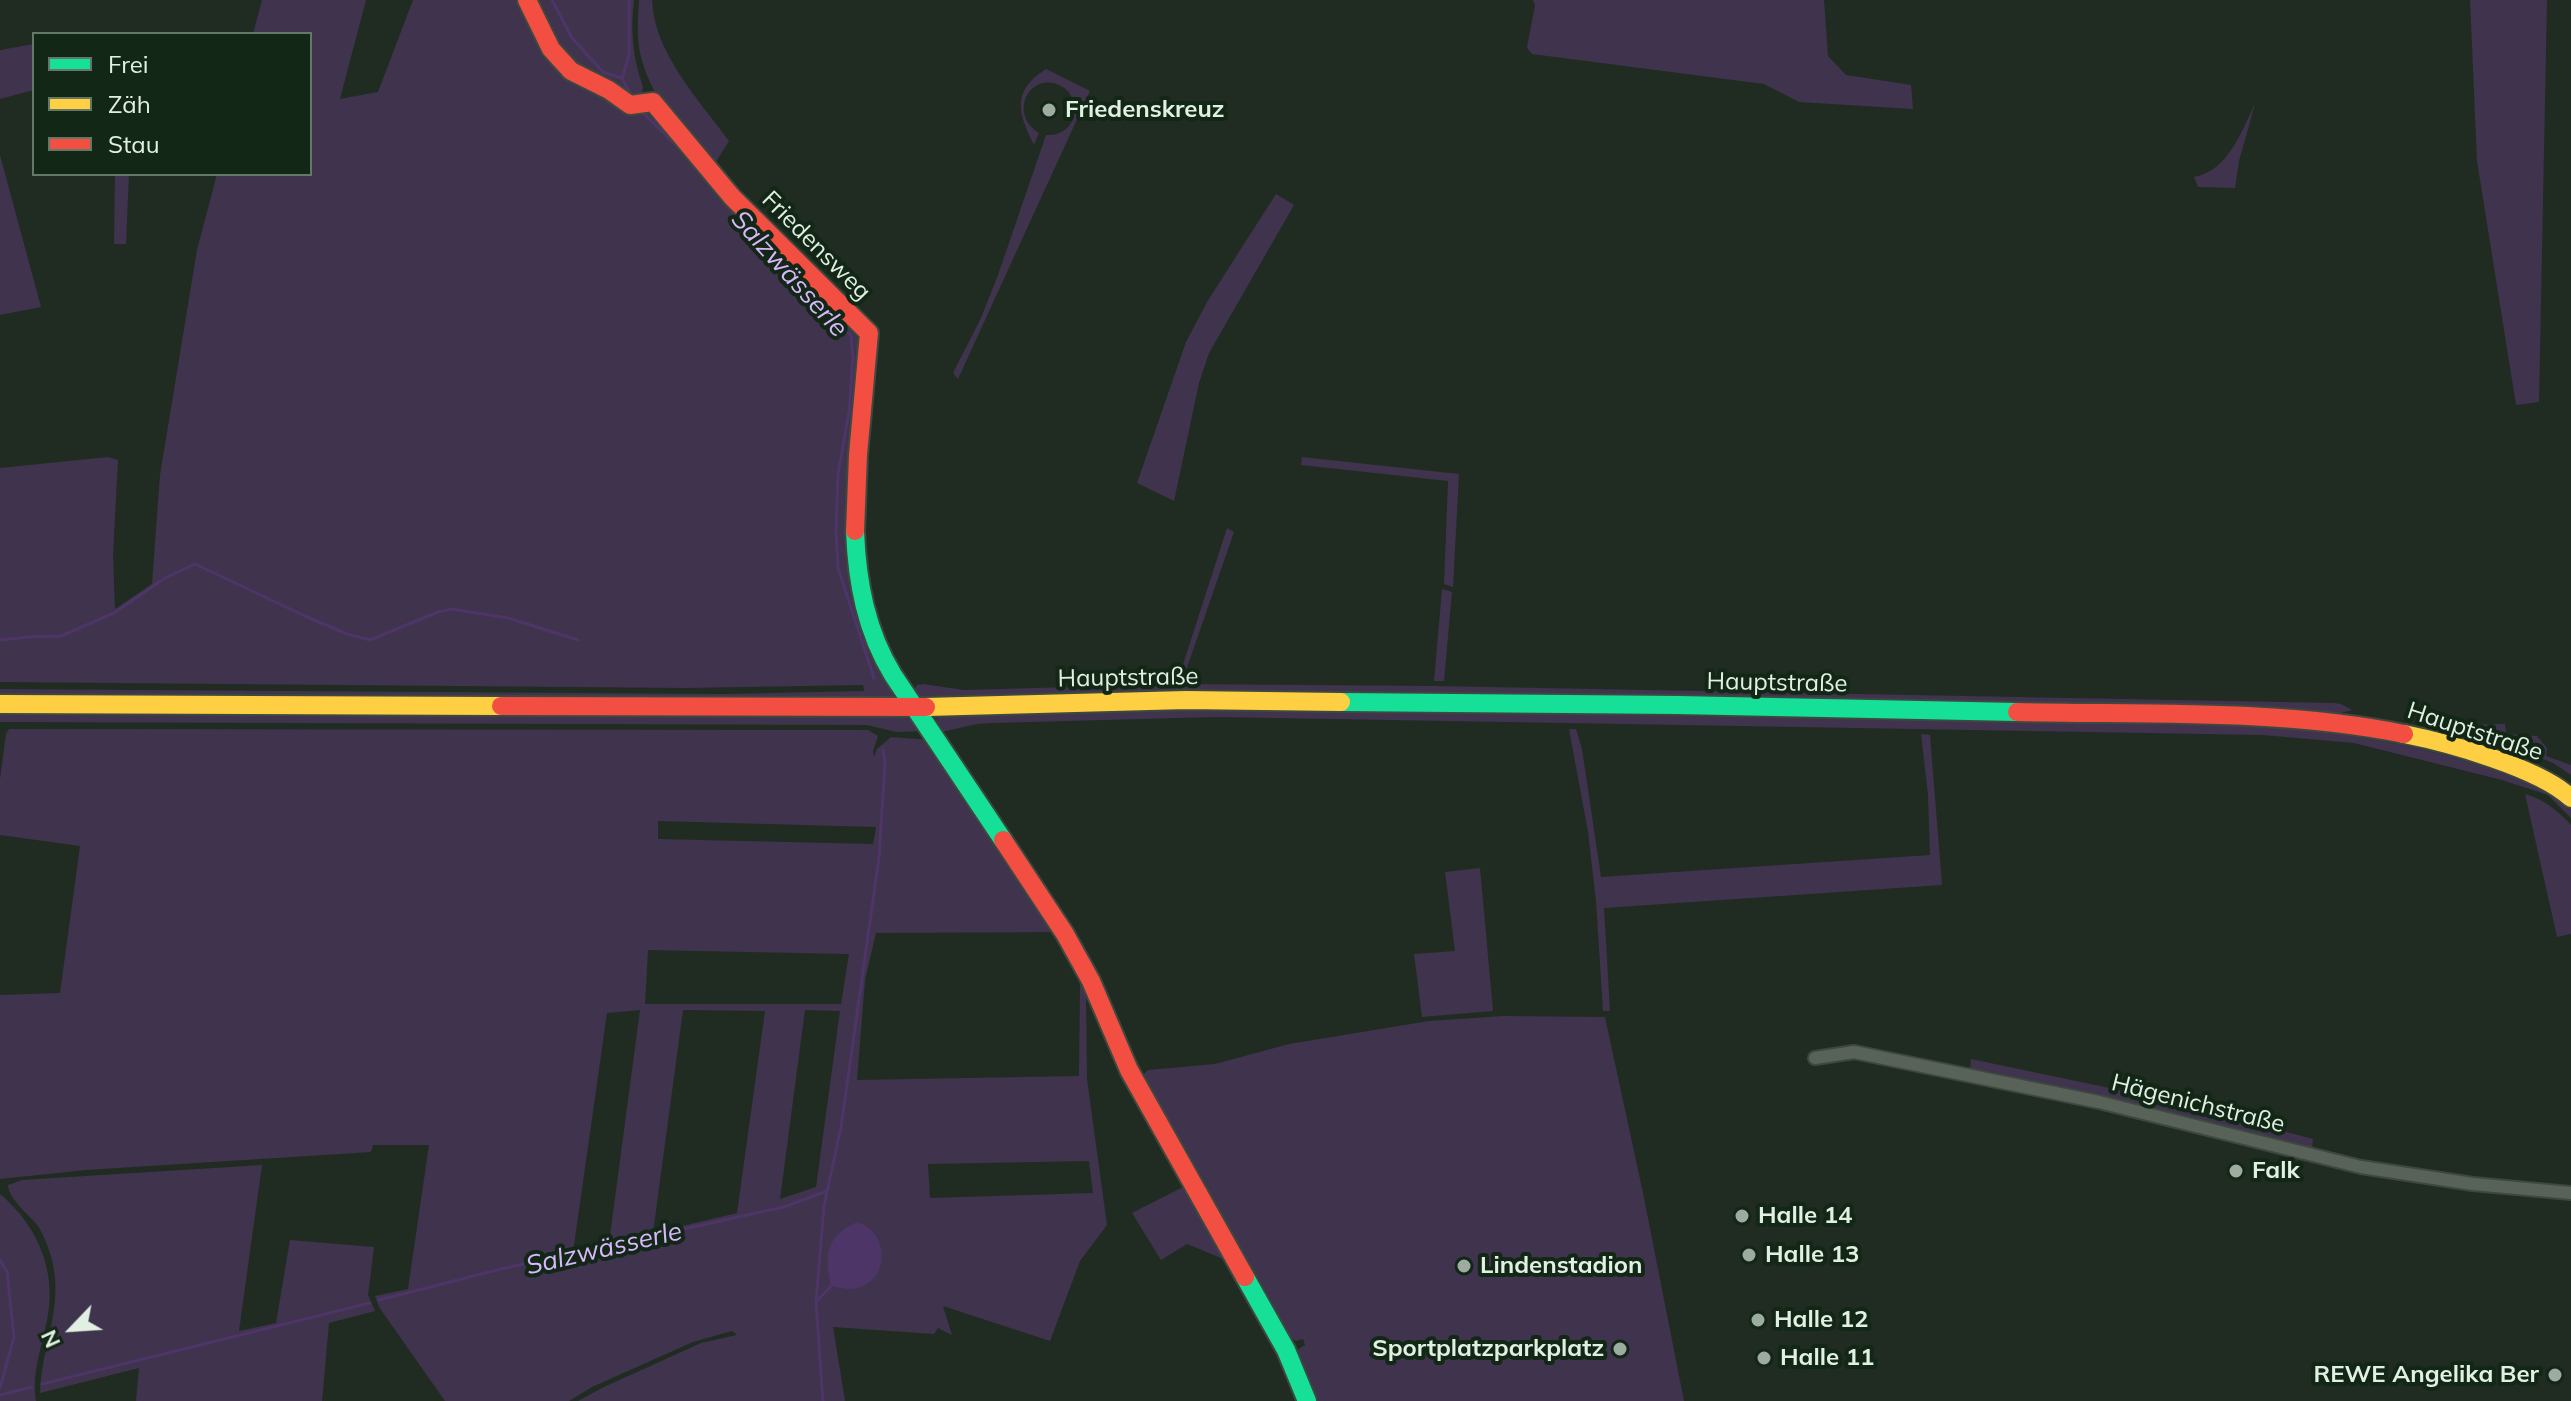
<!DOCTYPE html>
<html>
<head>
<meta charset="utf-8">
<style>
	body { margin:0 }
	#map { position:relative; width:2571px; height:1401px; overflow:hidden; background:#202c22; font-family:Mulish,sans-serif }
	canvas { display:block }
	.legend { position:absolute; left:32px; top:32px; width:280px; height:144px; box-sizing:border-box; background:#122715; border:2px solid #657768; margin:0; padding:10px 14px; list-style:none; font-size:24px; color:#e2f0e4 }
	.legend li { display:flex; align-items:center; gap:16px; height:40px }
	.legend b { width:40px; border:2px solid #657768 }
	.north { position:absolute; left:32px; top:1289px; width:80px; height:80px; -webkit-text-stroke:6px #122715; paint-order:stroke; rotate:245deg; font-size:22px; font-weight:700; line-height:32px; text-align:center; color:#e2f0e4 }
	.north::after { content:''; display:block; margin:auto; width:28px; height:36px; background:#e2f0e4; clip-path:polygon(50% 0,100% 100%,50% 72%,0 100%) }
</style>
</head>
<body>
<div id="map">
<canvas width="2571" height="1401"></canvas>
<ul class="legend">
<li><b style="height:10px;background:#16e098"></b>Frei</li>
<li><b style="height:10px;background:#ffcf43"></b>Zäh</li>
<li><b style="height:10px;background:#f24e42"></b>Stau</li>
</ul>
<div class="north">N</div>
</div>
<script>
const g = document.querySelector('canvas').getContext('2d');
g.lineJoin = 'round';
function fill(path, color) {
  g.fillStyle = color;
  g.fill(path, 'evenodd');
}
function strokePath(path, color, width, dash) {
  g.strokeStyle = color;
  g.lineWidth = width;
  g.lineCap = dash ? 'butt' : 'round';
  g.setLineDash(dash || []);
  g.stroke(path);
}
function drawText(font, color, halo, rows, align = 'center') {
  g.font = font + ' Mulish,sans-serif';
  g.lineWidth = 8;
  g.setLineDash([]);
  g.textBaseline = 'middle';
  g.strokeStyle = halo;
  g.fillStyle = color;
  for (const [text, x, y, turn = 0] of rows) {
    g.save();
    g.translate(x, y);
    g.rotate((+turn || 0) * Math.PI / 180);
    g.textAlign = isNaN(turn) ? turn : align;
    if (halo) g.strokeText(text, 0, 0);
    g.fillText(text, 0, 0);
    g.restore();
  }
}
fill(new Path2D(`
	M 262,0 L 366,0 L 340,99 L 378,92 L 413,0 L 524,0 L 542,38 L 629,114 L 643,109 L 649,111 L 847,321 L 857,336 L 862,349 L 851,564 L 896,697 L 866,703 L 0,698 L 0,689 L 723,694 L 864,691 L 863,685 L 685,688 L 0,682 L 0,468 L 108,457 L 118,460 L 113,555 L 115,609 L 152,584 L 160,475 L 197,250 L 217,174 L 310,174 L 310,34 L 253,34 Z
	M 532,0 L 634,0 C 630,30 633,59 643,87 L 642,93 L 636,98 L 574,68 L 556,47 Z
	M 639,0 L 652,0 C 654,53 699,100 729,141 L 712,168 C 684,133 652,101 641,57 C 636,38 638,19 639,0 Z
	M 1533,0 L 1824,0 L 1828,56 L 1846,75 L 1911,85 L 1913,109 L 1799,102 L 1764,84 L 1532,54 L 1527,48 L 1535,5 Z
	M 2470,0 L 2547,0 L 2539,402 L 2516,405 L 2477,161 Z
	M 34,44 L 34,90 L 0,99 L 0,50 Z
	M 1046,69 L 1090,91 L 958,379 L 953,373 L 981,318 L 998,275 L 1046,135 C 1051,135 1055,135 1059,133 C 1079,126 1080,96 1061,86 C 1031,70 1007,113 1039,133 L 1034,145 C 1018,113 1011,91 1046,69 Z
	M 2255,104 L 2239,161 L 2235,188 L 2198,187 L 2194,177 C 2228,171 2241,132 2255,104 Z
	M 0,155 L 41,307 L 0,315 Z
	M 115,174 L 129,174 L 126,244 L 114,244 Z
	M 1276,194 L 1294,205 L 1209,353 L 1199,383 L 1174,501 L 1137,483 L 1186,342 L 1207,302 Z
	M 1302,457 L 1459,474 L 1453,587 L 1444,584 L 1448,481 L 1301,465 Z
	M 1227,528 L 1234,532 L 1183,679 L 1178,680 Z
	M 1442,589 L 1452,592 L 1444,681 L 1434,681 Z
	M 923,684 L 964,690 L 1181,684 L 1435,686 L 2334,703 L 2341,704 L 2352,710 L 2334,715 L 921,699 L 914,690 L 917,685 Z
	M 1189,710 L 1503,713 L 2262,726 C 2346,733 2427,745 2505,774 C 2531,783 2551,789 2571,807 L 2571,818 L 2548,795 L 2502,780 L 2354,743 L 2263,735 L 1215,717 L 994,723 L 977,724 L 942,732 L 935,720 L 939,717 L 962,716 Z
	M 0,713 L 821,717 L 905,715 L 921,723 L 925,731 L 896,732 L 867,725 L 0,722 Z
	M 2505,724 L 2506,734 L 2537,736 L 2547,748 L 2546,756 L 2571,765 L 2571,775 L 2553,763 L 2513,747 L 2452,727 L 2453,725 Z
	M 9,729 L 868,730 L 878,736 L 873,751 L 874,757 L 877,749 L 891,737 L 931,740 L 1059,932 L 876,933 L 865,980 L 857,1080 L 1079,1076 L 1080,984 L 1076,961 L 1089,986 L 1086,995 L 1087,1079 L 1107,1225 L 1080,1261 L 1050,1341 L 943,1306 L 952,1335 L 938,1328 L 934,1334 L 833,1327 L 845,1401 L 578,1401 L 604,1387 L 701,1343 L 737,1335 L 732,1331 L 693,1342 L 592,1387 L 569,1401 L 445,1401 L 379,1307 L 375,1296 L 408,1289 L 429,1145 L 373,1145 L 371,1152 L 86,1170 L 0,1179 L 0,995 L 60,993 L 80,846 L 0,835 L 0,779 L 6,734 ZM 658,821 L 876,827 L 876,828 L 873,844 L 658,839 ZM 648,950 L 848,954 L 849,954 L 841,1004 L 645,1004 ZM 640,1010 L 609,1243 L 573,1252 L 607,1013 ZM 683,1010 L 765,1011 L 737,1213 L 653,1233 ZM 805,1010 L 840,1011 L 816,1187 L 780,1199 ZM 1089,1161 L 1093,1193 L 930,1198 L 928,1164 Z
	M 1569,729 L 1576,729 L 1582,749 L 1601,877 L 1930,855 L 1928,795 L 1921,734 L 1930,735 L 1942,885 L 1604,908 L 1610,1011 L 1603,1011 L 1596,901 L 1588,832 Z
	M 2525,794 C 2545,800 2557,810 2571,825 L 2571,934 L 2557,937 Z
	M 1480,868 L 1493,1011 L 1422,1017 L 1414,954 L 1455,951 L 1445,872 Z
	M 1503,1016 L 1605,1017 L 1643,1193 L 1684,1401 L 1317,1401 L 1296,1353 L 1297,1350 L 1305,1345 L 1303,1339 L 1296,1341 L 1290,1338 L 1141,1077 L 1148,1070 L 1215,1064 L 1289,1044 L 1429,1021 Z
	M 1971,1059 L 2162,1099 L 2313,1139 L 2312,1149 C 2198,1119 2086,1092 1970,1072 Z
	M 262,1165 L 239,1331 L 276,1323 L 290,1240 L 374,1247 L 368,1295 L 375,1311 L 329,1323 L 322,1401 L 136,1401 L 139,1368 L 40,1393 C 41,1351 61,1312 54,1270 C 52,1256 46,1241 40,1229 C 31,1215 9,1201 8,1185 L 22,1180 Z
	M 1187,1185 L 1233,1263 L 1187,1244 L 1161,1260 L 1132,1213 Z
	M 0,1194 C 36,1224 56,1268 48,1315 C 43,1344 31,1372 36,1401 L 0,1401 Z`), '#3f334e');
fill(new Path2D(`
	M 857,1222 C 892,1233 890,1286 851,1289 C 845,1289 837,1287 831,1286 C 824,1255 826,1236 857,1222 Z`), '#4e3568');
strokePath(new Path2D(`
	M 552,0 L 572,38 L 603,72 L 621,78
	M 629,0 L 629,55 L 622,79 L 632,96
	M 640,110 L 686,155
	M 775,252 L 851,336 L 853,357 L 849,412 L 838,474 L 836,529 L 838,568 L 874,678
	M 0,640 L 28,637 L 61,636 L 114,613 L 165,578 L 195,564 L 305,616 L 347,634 L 370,640 L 438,612 L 452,609 L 508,618 L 578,640
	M 0,1260 L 7,1272 L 14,1337 L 0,1388
	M 379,1300 L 501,1269 L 784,1207 L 827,1191
	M 817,1301 L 831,1286
	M 42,1384 L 370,1303
	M 0,1395 L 32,1387
	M 823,1401 L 816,1302 L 824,1206 L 841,1127 L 879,858 L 885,763 L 883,750`), '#4e3568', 3);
const street = new Path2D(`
	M 1815,1058 L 1854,1052 L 2099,1102 L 2361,1167 L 2473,1184 L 2571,1193`);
const fast = new Path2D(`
	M 855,531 C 857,582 866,631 893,675 L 1003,840
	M 1341,702 L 1678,705 L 2017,712
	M 1245,1277 L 1286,1350 L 1307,1401`);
const slow = new Path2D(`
	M 0,704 L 501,706
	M 926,707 L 1186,700 L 1341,702
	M 2404,734 C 2449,743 2539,768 2571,798`);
const jam = new Path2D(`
	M 527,0 L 551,49 L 571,71 L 609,90 L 630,105 L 653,102 L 732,197 L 869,333 L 858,455 L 855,531
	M 501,706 L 926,707
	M 2017,712 C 2143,715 2281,709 2404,734
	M 1003,840 L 1065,934 L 1091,981 L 1129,1070 L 1245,1277`);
strokePath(street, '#3d483f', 16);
strokePath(fast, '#3d483f', 22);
strokePath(slow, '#3d483f', 22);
strokePath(jam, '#3d483f', 22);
strokePath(street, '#586259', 12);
strokePath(fast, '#16e098', 18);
strokePath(slow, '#ffcf43', 18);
strokePath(jam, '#f24e42', 18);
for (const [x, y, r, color] of [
	[1049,110,8,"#9eaba0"],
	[2236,1171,8,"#9eaba0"],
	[1742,1216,8,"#9eaba0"],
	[1749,1255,8,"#9eaba0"],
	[1464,1266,8,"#9eaba0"],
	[1758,1320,8,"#9eaba0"],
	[1620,1349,8,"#9eaba0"],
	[1764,1358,8,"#9eaba0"],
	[2555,1375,8,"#9eaba0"]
]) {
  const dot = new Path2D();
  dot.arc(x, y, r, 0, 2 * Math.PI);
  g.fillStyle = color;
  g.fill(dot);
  strokePath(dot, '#122715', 3);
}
drawText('bold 24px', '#e2f0e4', '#122715', [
	["Friedenskreuz",1065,110],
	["Falk",2252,1171],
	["Halle 14",1758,1216],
	["Halle 13",1765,1255],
	["Lindenstadion",1480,1266],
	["Halle 12",1774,1320],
	["Sportplatzparkplatz",1604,1349,"right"],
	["Halle 11",1780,1358],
	["REWE Angelika Ber",2539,1375,"right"]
], 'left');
drawText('24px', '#e2f0e4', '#122715', [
	["Friedensweg",816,246,45],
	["Hauptstraße",1128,678,-1],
	["Hauptstraße",1777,683,1],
	["Hauptstraße",2475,732,18],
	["Hägenichstraße",2198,1104,14]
]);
drawText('italic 26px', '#d8b7fd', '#122715', [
	["Salzwässerle",789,274,48],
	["Salzwässerle",604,1249,-13]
]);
</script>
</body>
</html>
